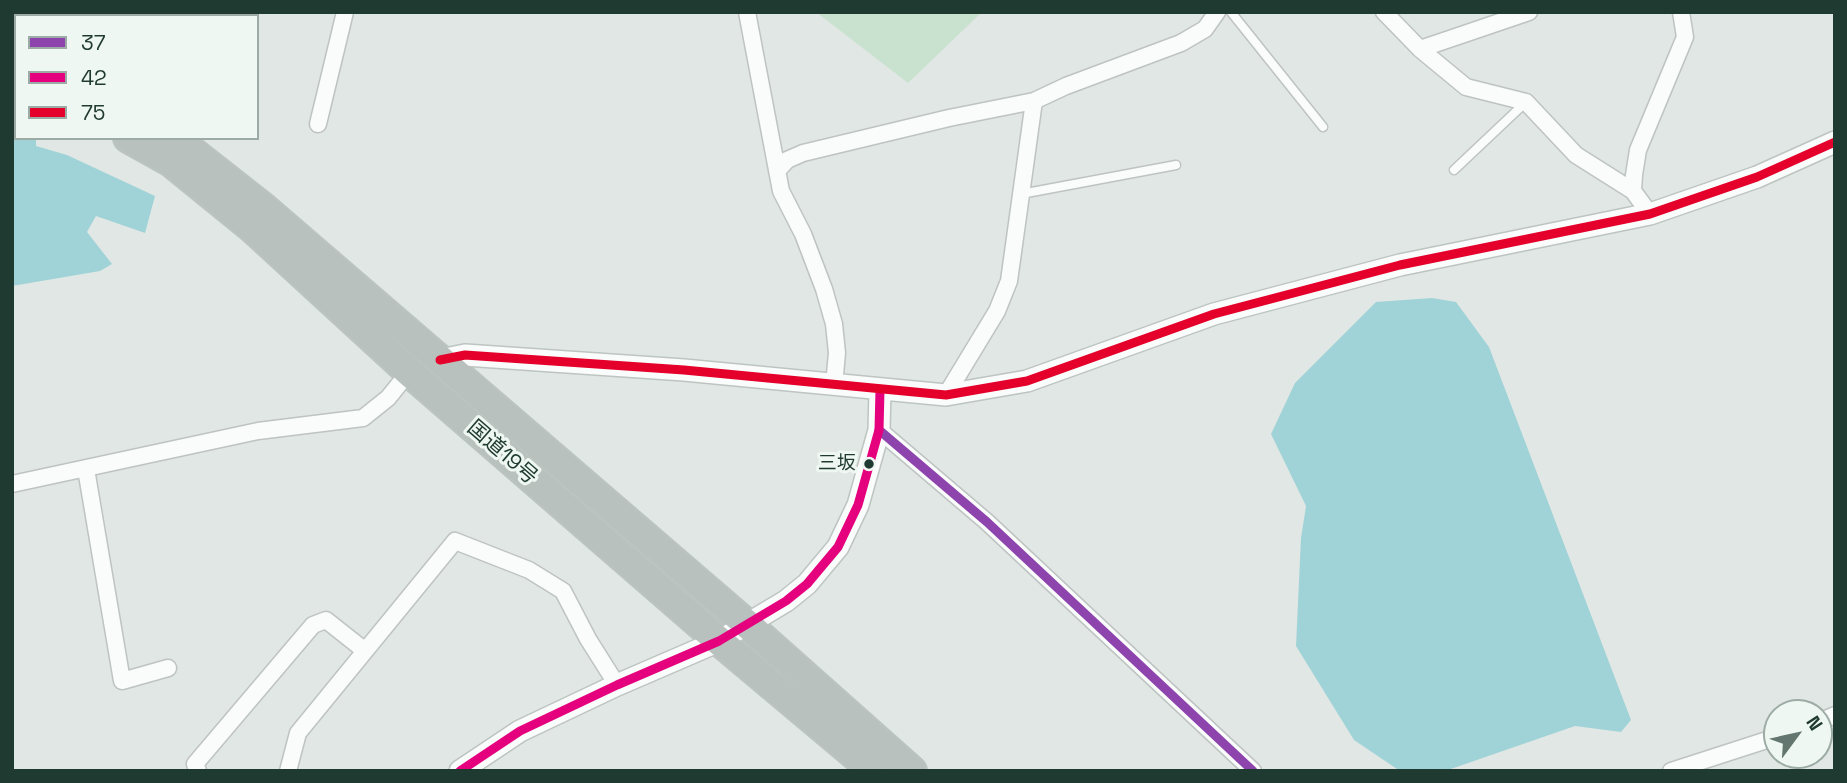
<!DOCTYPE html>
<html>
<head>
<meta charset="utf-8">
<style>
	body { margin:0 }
	#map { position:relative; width:1847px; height:783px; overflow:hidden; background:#e1e7e4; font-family:"Space Grotesk",sans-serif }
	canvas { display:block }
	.frame { position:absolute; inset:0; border:14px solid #1f3a31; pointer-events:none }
	.legend { position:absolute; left:14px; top:14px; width:245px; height:126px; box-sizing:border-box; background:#eff7f2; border:2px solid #9caba5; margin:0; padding:9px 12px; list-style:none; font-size:21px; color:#1f3a31 }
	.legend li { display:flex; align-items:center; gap:14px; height:35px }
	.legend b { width:35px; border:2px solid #9caba5 }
	.north { position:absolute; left:1763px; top:699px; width:70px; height:70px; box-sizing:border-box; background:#eff7f2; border:2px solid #9caba5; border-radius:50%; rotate:57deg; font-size:19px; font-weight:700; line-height:28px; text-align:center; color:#1f3a31 }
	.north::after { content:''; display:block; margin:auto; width:24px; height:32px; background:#637770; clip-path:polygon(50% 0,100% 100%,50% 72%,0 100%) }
</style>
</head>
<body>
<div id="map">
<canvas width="1847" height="783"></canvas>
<div class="frame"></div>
<ul class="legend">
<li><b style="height:9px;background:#8e44ad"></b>37</li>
<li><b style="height:9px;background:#e5007d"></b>42</li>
<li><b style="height:9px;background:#e4002b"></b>75</li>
</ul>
<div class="north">N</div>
</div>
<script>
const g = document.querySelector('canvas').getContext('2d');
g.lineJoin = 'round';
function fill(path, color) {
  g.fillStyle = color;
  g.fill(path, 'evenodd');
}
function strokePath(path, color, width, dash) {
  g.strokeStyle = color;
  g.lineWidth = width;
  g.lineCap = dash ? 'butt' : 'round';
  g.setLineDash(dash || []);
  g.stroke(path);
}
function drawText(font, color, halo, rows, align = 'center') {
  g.font = font + ' "Space Grotesk","Noto Sans JP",sans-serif';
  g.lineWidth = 6;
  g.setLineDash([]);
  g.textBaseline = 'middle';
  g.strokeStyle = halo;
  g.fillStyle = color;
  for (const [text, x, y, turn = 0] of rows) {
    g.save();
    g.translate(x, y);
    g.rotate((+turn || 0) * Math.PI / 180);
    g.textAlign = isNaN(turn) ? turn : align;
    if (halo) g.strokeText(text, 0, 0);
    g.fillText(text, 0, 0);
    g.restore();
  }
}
fill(new Path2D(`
	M 816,12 L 982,12 L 908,83 Z`), '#c9e2cf');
fill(new Path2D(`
	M 12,137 L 22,140 L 24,138 L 36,138 L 36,146 L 67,155 L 155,196 L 145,233 L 96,216 L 87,232 L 112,264 L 100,271 L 12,286 Z
	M 1432,298 L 1456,302 L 1489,347 L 1631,720 L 1621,732 L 1575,726 L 1445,771 L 1400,771 L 1354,740 L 1296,646 L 1301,538 L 1306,506 L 1271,434 L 1295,383 L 1376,302 Z`), '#a0d3d7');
const lane = new Path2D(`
	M 1231,12 L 1323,127
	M 1454,170 L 1526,102
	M 1021,194 L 1176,165`);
const street = new Path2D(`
	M 747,12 L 781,191 L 803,234 L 824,289 L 834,324 L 837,353 L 834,385
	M 1384,12 L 1420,49 L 1466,87 L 1526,102 L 1576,155 L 1633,191
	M 73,16 L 74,12
	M 1420,49 L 1529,12
	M 318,124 L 345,12
	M 777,171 L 787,160 L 803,153 L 949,118 L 1034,101 L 1066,86 L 1181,43 L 1205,29 L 1217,12
	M 1650,214 L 1633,191 L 1634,175 L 1638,150 L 1685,37 L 1681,12
	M 946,395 L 997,311 L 1009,281 L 1034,101
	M 879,430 L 987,522 L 1253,771
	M 86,469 L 122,681 L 168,668
	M 12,484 L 258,431 L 363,418 L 388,398 L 409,372
	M 1819,722 L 1835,715
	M 198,771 L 195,764 L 313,625 L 326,620 L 364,650
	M 288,771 L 298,733 L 455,541 L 529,570 L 563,591 L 588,639 L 617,685
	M 1671,771 L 1770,739 L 1777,738`);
const secondary = new Path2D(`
	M 440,360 L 465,355 L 684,370 L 946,395 L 1027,381 L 1214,314 L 1400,265 L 1650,214 L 1757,177 L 1835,142
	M 460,771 L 520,731 L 617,685 L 719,641 L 786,601 L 807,584 L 838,547 L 858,505 L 879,430 L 880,390`);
const highway = new Path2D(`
	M 12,59 L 16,60
	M 12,87 L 16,88
	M 128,138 L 171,162 L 251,227 L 409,372 L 719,641 L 874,771
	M 175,138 L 264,208 L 748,625 L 912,771`);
strokePath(lane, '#bec4c1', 11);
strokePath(street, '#bec4c1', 19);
strokePath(secondary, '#bdc5c1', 24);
strokePath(highway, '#bbc4c1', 32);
strokePath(lane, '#fafbfb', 8);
strokePath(street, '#fafbfb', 16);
strokePath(secondary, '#fafbfb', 21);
strokePath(highway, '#b9c1bf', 28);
strokePath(new Path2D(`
	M 879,430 L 987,522 L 1253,771`), '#8e44ad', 9);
strokePath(new Path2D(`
	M 460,771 L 520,731 L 617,685 L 719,641 L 786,601 L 807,584 L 838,547 L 858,505 L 879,430 L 880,390`), '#e5007d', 9);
strokePath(new Path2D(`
	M 440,360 L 465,355 L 684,370 L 946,395 L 1027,381 L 1214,314 L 1400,265 L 1650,214 L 1757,177 L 1835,142`), '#e4002b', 9);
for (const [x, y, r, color] of [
	[869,464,6,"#1f3a31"]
]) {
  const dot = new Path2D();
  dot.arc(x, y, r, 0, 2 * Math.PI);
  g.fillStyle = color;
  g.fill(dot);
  strokePath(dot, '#eff7f2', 2.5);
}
drawText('19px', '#1f3a31', '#eff7f2', [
	["三坂",856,464]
], 'right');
drawText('21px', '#1f3a31', '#eff7f2', [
	["国道19号",502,453,41]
]);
</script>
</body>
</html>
